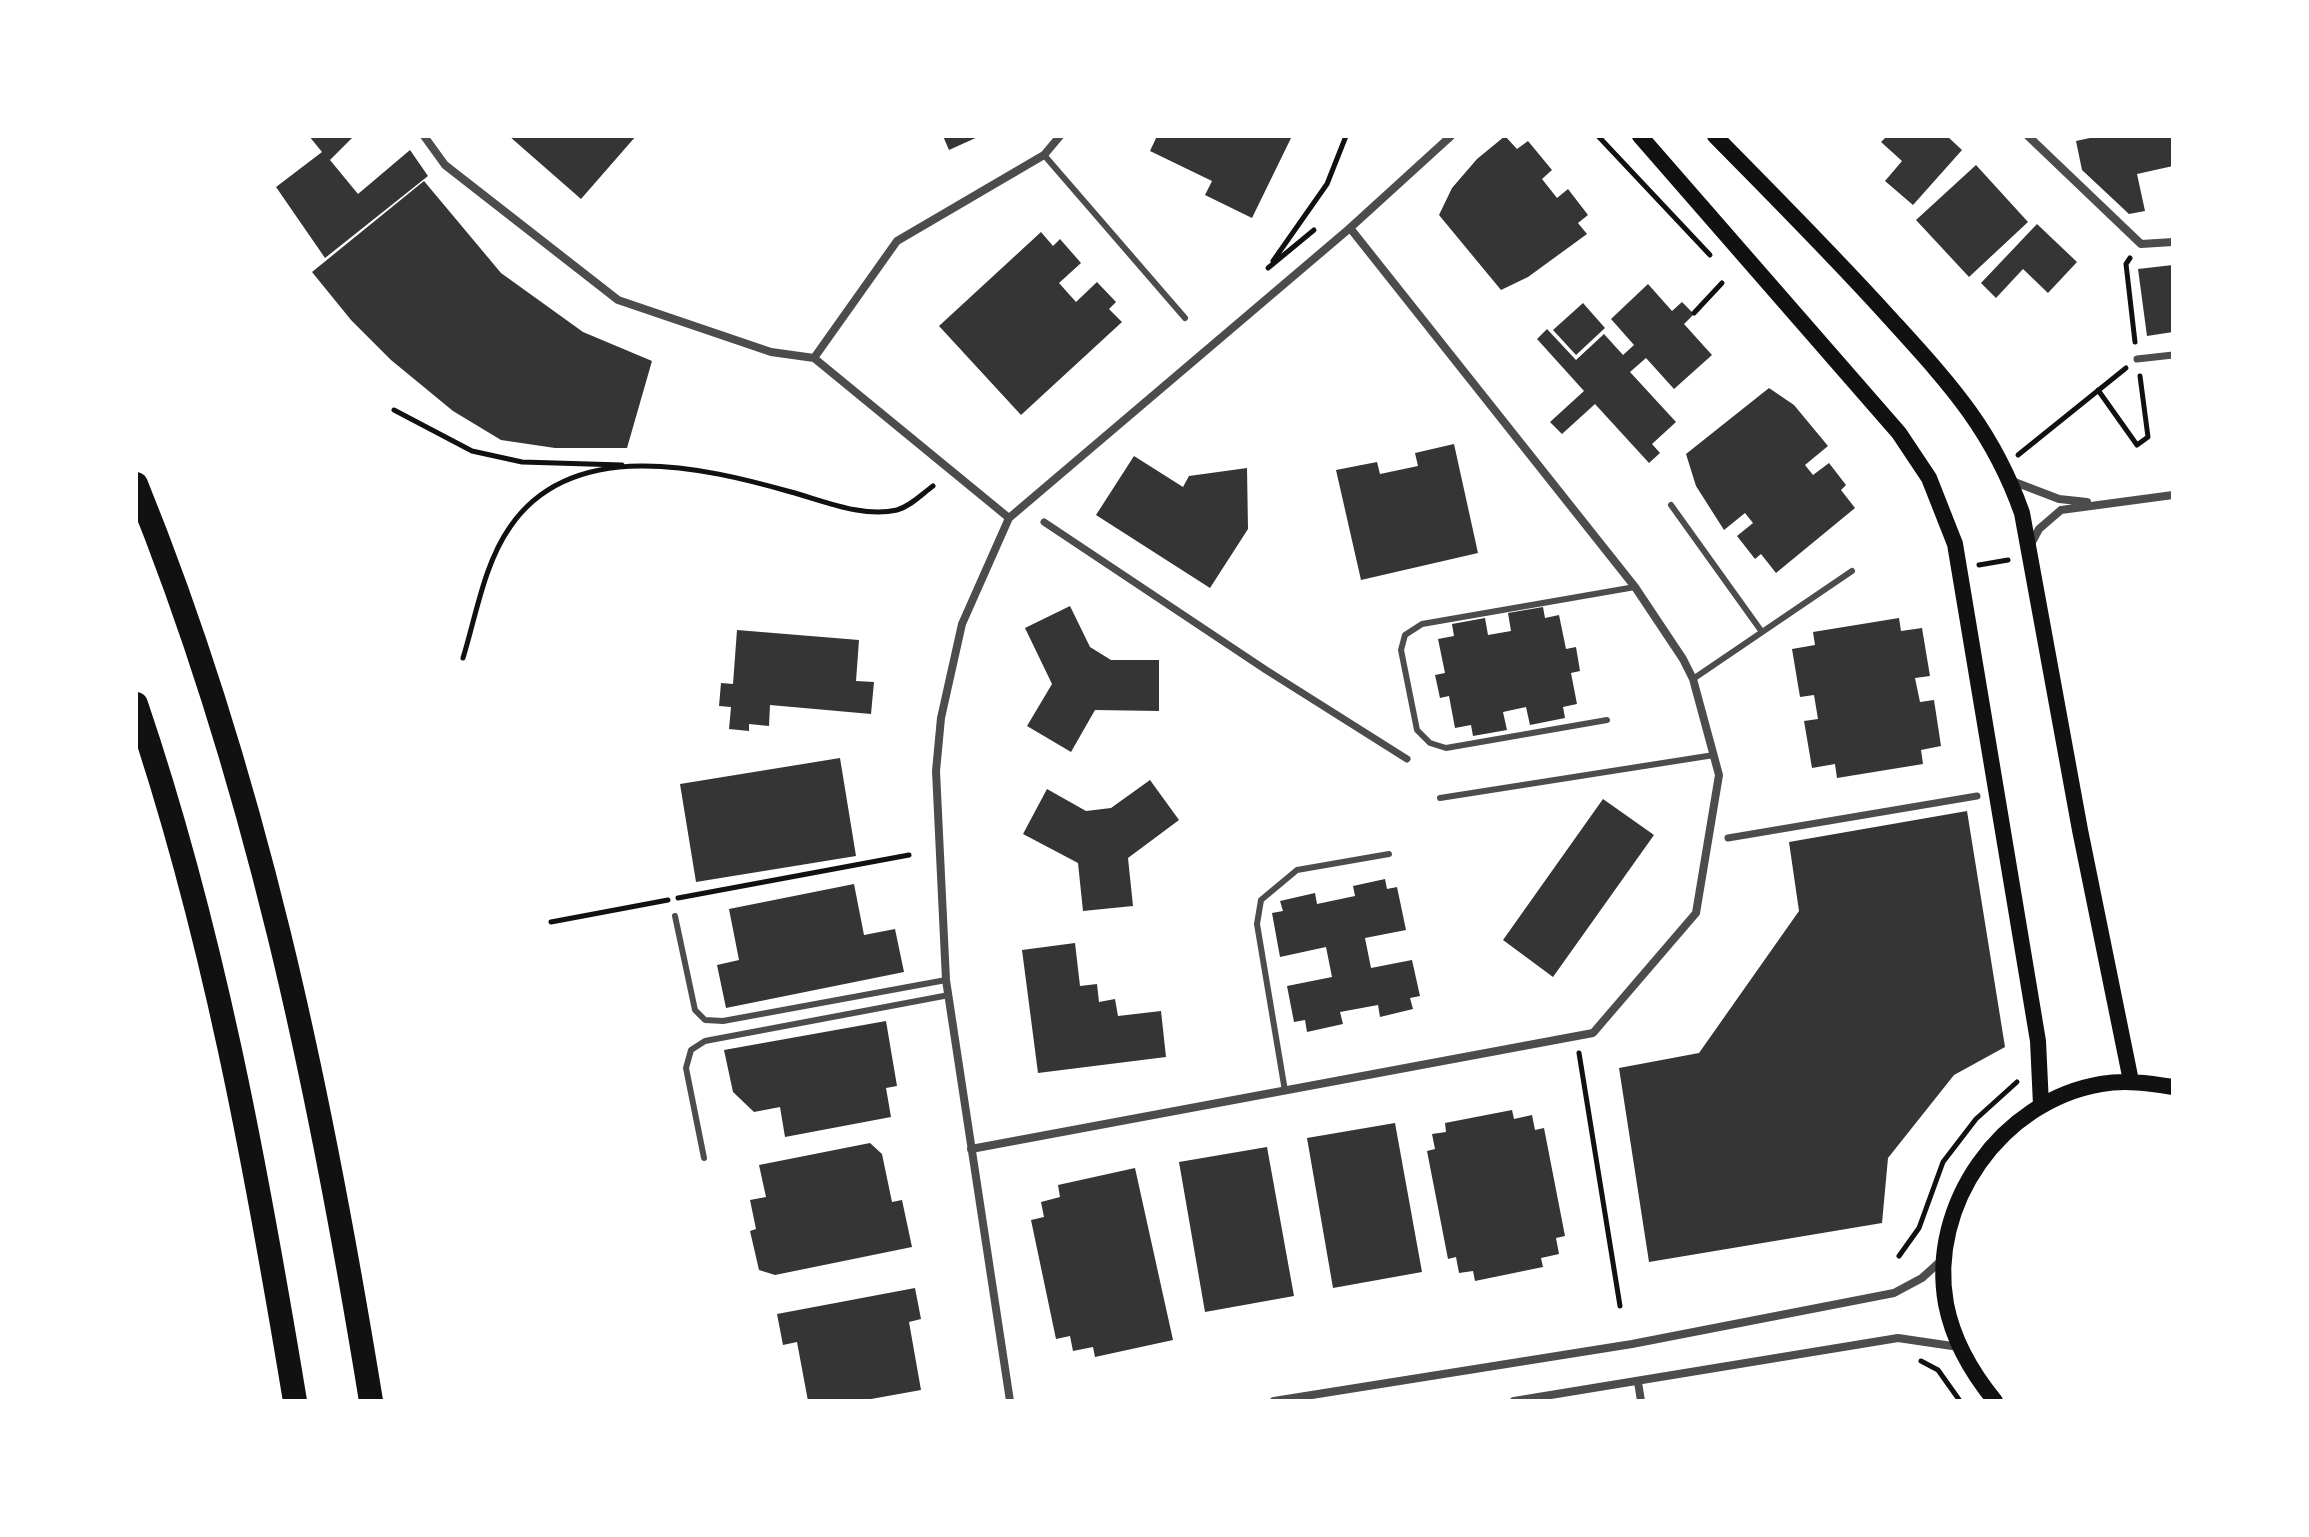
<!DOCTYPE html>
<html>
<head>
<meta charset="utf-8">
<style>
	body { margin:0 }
	#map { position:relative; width:2309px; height:1537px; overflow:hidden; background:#fff; font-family:Lato,sans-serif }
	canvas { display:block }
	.frame { position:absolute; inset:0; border:138px solid #fff; pointer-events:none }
</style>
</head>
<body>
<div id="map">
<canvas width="2309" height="1537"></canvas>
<div class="frame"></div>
</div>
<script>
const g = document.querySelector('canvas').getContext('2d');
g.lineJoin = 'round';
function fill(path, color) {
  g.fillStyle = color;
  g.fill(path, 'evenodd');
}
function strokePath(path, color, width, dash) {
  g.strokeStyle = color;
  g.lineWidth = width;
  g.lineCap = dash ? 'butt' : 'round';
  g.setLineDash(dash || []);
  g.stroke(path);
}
fill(new Path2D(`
	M 309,136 L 354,136 L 330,160 L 358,194 L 410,150 L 428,176 L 325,258 L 276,187 L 322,152 Z
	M 509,136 L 636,136 L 581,199 Z
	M 943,136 L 980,136 L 949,150 Z
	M 1157,136 L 1292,136 L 1252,218 L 1205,195 L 1212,181 L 1150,151 Z
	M 1505,136 L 1517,149 L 1528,141 L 1552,170 L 1542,179 L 1557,198 L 1568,189 L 1588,215 L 1578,223 L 1587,234 L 1528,277 L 1501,290 L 1439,215 L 1452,188 L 1477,159 Z
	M 1887,136 L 1947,136 L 1962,150 L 1913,205 L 1885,181 L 1902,161 L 1881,142 Z
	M 2099,136 L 2173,136 L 2173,166 L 2137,174 L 2145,211 L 2129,214 L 2082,170 L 2076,141 Z
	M 1976,165 L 2028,222 L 1969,277 L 1916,220 Z
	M 424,181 L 501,273 L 583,332 L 652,361 L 627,448 L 555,448 L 501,440 L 453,411 L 391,360 L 351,320 L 312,272 Z
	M 2037,224 L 2077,262 L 2048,293 L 2023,269 L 1996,298 L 1981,283 Z
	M 1041,232 L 1053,246 L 1060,239 L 1081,263 L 1059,283 L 1076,302 L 1097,282 L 1116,302 L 1109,309 L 1122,322 L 1021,415 L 939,326 Z
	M 2173,265 L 2173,332 L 2147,336 L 2138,269 Z
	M 1648,284 L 1672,311 L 1682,302 L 1694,314 L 1684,324 L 1712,355 L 1674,389 L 1646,358 L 1630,372 L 1676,422 L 1652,444 L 1660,453 L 1649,463 L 1595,404 L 1562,434 L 1550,422 L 1584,391 L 1537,339 L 1547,329 L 1576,360 L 1604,334 L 1623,355 L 1634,345 L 1611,319 Z
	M 1583,303 L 1605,328 L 1576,355 L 1553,330 Z
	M 1769,388 L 1794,405 L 1828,446 L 1805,465 L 1813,475 L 1829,463 L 1846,485 L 1841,490 L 1855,508 L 1776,573 L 1761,554 L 1755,559 L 1737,536 L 1753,523 L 1745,513 L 1724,530 L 1696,486 L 1686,454 Z
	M 1454,444 L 1478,553 L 1361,580 L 1336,470 L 1377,462 L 1380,474 L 1418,466 L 1415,453 Z
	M 1134,456 L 1183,487 L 1189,476 L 1247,468 L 1248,529 L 1210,588 L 1096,515 Z
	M 1070,606 L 1090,647 L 1111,660 L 1159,660 L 1159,711 L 1095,710 L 1071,752 L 1027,726 L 1052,684 L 1025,628 Z
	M 1543,607 L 1545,618 L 1559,615 L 1566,649 L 1576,647 L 1580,671 L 1571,673 L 1577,704 L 1563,707 L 1565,718 L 1530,725 L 1526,707 L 1503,712 L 1507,730 L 1473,736 L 1471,725 L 1455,728 L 1449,696 L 1440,698 L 1435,675 L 1445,673 L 1438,639 L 1454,636 L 1452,624 L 1485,618 L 1488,635 L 1511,631 L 1508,613 Z
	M 1899,618 L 1901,631 L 1922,628 L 1930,676 L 1915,678 L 1920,702 L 1934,700 L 1941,746 L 1921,750 L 1923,764 L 1837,778 L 1835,764 L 1812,768 L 1804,721 L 1818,719 L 1814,695 L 1800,697 L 1792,649 L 1815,645 L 1813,632 Z
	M 737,630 L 859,640 L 856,681 L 874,682 L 871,714 L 770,705 L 769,726 L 749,724 L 749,731 L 729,729 L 731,707 L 719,706 L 721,683 L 733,684 Z
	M 840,758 L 856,856 L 696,882 L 680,784 Z
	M 1150,780 L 1179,820 L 1128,858 L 1133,906 L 1083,911 L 1078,863 L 1023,834 L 1047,789 L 1086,811 L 1111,808 Z
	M 1603,799 L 1654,835 L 1553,977 L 1503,940 Z
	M 1967,811 L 2005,1047 L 1954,1075 L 1888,1158 L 1882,1223 L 1649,1262 L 1619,1068 L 1699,1053 L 1799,911 L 1789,842 Z
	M 1385,879 L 1387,889 L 1397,887 L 1406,930 L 1365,938 L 1371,968 L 1412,960 L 1420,996 L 1410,998 L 1413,1009 L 1380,1017 L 1378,1005 L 1340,1012 L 1343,1024 L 1307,1032 L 1305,1020 L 1294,1022 L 1287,986 L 1332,977 L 1326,947 L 1280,957 L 1272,913 L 1283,911 L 1280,901 L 1315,893 L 1317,904 L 1355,896 L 1353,886 Z
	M 854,884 L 864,935 L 895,929 L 904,972 L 726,1008 L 717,965 L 739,960 L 729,909 Z
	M 1075,943 L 1080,986 L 1097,984 L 1099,1002 L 1115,999 L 1118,1016 L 1161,1011 L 1166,1057 L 1038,1073 L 1022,950 Z
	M 886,1021 L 897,1086 L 886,1088 L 891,1117 L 785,1137 L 780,1107 L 754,1112 L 733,1092 L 724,1050 Z
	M 1512,1110 L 1514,1119 L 1532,1115 L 1535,1130 L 1544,1128 L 1565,1236 L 1556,1238 L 1559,1254 L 1541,1258 L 1543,1267 L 1475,1281 L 1473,1271 L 1459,1273 L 1456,1257 L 1448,1259 L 1427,1151 L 1435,1149 L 1432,1134 L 1446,1132 L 1445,1123 Z
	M 1395,1123 L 1422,1272 L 1333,1288 L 1307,1138 Z
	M 870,1143 L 882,1154 L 892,1202 L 902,1200 L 912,1247 L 775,1275 L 759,1270 L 750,1231 L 756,1229 L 750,1200 L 766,1197 L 759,1165 Z
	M 1267,1147 L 1294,1296 L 1205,1312 L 1179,1162 Z
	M 1135,1168 L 1173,1340 L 1095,1357 L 1093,1347 L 1073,1351 L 1070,1336 L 1056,1339 L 1031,1220 L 1044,1217 L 1041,1202 L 1060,1197 L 1058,1185 Z
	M 915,1288 L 921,1319 L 909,1322 L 921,1390 L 860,1401 L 808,1401 L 797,1342 L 783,1345 L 777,1314 Z`), '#353535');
strokePath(new Path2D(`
	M 1598,136 L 1710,255
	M 2130,258 L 2126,264 L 2135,342
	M 1273,261 L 1327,184 L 1346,136
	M 1268,268 L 1314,230
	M 1694,313 L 1722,283
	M 2098,390 L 2137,445 L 2148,437 L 2140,376
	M 394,410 L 472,451 L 522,462 L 622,465
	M 2018,455 L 2126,368
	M 1979,565 L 2008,560
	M 463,658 C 476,616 484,564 510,527 C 572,436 703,467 791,492 C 824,501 863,518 897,510 C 911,506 922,494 933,486
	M 678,898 L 909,855
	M 551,922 L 668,900
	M 1579,1053 L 1620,1306
	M 1899,1256 L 1919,1228 L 1943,1162 L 1976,1119 L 2017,1082
	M 1921,1361 L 1938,1370 L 1960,1401`), '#111', 5);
strokePath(new Path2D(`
	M 1044,155 L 1185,318
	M 1671,505 L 1762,632
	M 1693,679 L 1852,571
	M 1607,720 L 1446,748 L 1430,743 L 1417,730 L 1401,650 L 1405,635 L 1422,624 L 1635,587
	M 1440,798 L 1714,755
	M 675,916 L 695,1010 L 705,1020 L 723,1021 L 946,980
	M 1285,1091 L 1257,924 L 1261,900 L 1297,870 L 1389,854
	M 704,1158 L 686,1068 L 691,1050 L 705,1041 L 949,995`), '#4c4c4c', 6);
strokePath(new Path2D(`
	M 2137,359 L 2173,355
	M 1044,522 L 1266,670 L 1407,759
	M 1728,838 L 1977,796`), '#4c4c4c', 7);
strokePath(new Path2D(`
	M 424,136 L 445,165 L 618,300 L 771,352 L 814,358 L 1009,518
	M 2028,136 L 2141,244 L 2173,242
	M 814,358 L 897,241 L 1044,155 L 1060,136
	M 2012,481 L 2059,499 L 2087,502
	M 2031,544 L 2039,529 L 2061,510 L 2173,495
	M 971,1149 L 1593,1033 L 1696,913 L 1719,775 L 1693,679 L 1683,659 L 1635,587 L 1350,228
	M 1638,1382 L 1641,1401
	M 1010,1401 L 946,980 L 936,771 L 941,718 L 962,624 L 1009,518 L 1350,228 L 1451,136
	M 1274,1401 L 1632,1344 L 1894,1293 L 1922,1278 L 1943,1259
	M 1514,1401 L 1898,1338 L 1959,1347`), '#4c4c4c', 8);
strokePath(new Path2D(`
	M 1640,136 L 1899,433 L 1929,478 L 1955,544 L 2038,1041 L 2041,1105
	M 1715,136 C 1774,196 1833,255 1889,317 C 1948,382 1992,428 2022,513 L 2080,830 L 2131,1081
	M 1995,1401 C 1972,1373 1953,1340 1946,1304 C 1928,1205 2001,1101 2101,1084 C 2125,1080 2148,1083 2173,1087`), '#111', 16);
strokePath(new Path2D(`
	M 136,484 C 256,779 320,1088 371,1401
	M 136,704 C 213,930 256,1166 295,1401`), '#111', 24);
</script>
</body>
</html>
